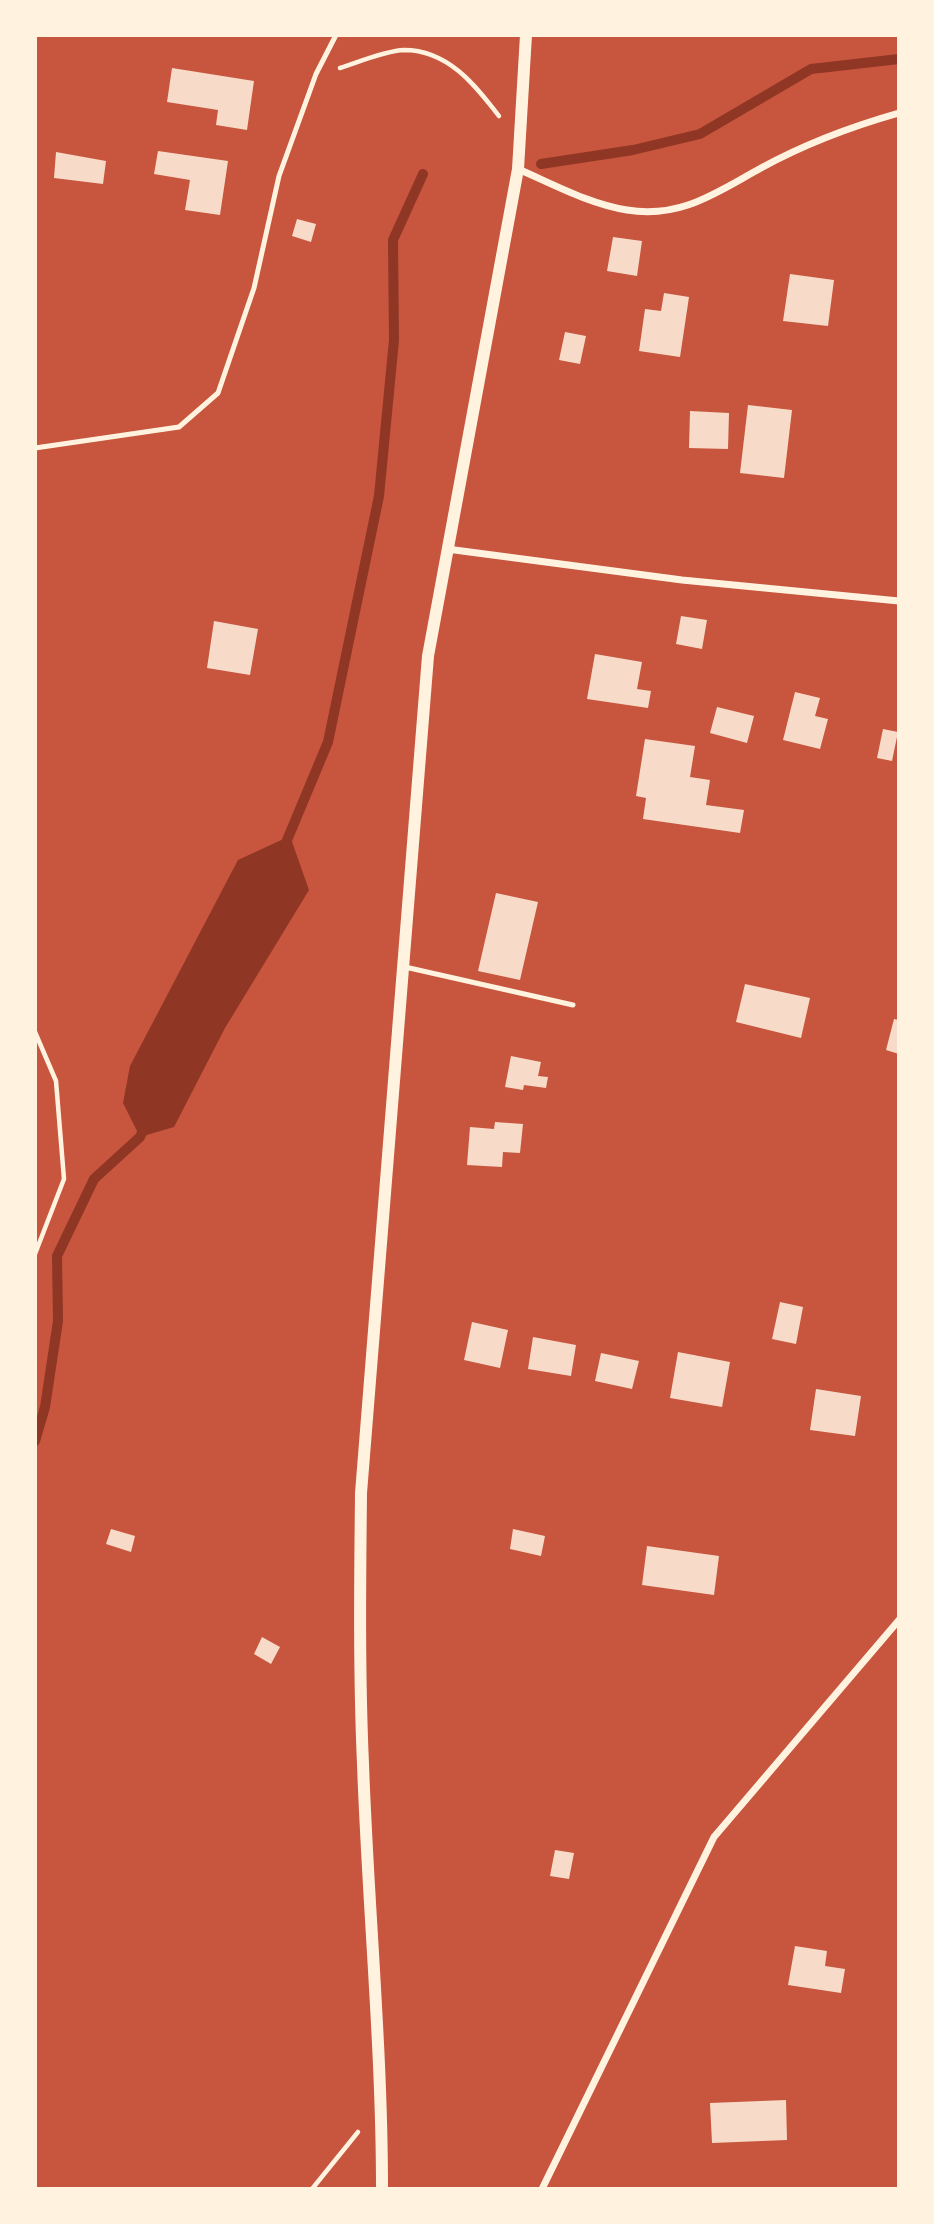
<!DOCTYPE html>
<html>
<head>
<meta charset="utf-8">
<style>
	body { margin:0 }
	#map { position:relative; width:934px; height:2224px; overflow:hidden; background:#c8553d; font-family:"DejaVu Sans",sans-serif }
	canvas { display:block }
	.frame { position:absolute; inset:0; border:37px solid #fff3e0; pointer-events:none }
</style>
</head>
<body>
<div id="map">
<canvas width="934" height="2224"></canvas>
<div class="frame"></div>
</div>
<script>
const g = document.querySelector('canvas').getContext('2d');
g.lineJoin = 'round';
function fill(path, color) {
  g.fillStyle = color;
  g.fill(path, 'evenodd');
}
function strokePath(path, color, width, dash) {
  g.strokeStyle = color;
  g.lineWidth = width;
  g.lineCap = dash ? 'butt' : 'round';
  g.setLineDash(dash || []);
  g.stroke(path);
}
fill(new Path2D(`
	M 290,836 L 309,890 L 225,1028 L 174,1127 L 140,1137 L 123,1103 L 130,1066 L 238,860 Z`), '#8f3625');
strokePath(new Path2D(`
	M 541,164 L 633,150 L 700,134 L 811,69 L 899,59
	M 285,845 L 328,742 L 379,496 L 394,340 L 393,240 L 423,174
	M 35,1441 L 45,1407 L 58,1321 L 57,1256 L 94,1179 L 140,1137 L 144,1128`), '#8f3625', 10);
fill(new Path2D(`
	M 172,68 L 254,81 L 247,130 L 216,125 L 218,110 L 167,102 Z
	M 158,151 L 228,161 L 220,215 L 185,210 L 190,180 L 154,174 Z
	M 56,152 L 106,161 L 103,184 L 54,178 Z
	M 297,219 L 316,224 L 311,242 L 292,236 Z
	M 613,237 L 642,241 L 637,276 L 607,271 Z
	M 790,274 L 834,280 L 828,326 L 783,321 Z
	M 664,293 L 689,297 L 680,357 L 639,351 L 645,309 L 661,311 Z
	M 565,332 L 586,336 L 580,364 L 559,360 Z
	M 748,405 L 792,410 L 784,478 L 740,473 Z
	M 690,411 L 729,413 L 728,449 L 689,448 Z
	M 681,616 L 707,620 L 702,649 L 676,644 Z
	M 214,621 L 258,629 L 250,675 L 207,668 Z
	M 595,654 L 642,662 L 637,689 L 651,691 L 648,708 L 587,699 Z
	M 795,692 L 820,698 L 815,716 L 828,719 L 820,749 L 783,740 Z
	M 717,707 L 754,716 L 747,743 L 710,733 Z
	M 883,729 L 898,732 L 892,761 L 877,758 Z
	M 645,739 L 695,746 L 690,777 L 710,780 L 706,805 L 744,810 L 740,833 L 643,819 L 646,798 L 636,796 Z
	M 496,893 L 538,902 L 520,980 L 478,971 Z
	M 745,984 L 810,998 L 801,1038 L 736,1022 Z
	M 894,1019 L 899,1020 L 899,1054 L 886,1050 Z
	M 511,1056 L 541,1062 L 538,1076 L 548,1077 L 546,1088 L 524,1085 L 523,1090 L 505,1087 Z
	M 495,1122 L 523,1124 L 520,1153 L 503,1152 L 502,1167 L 467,1165 L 470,1127 L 494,1129 Z
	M 780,1302 L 803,1307 L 796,1344 L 772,1339 Z
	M 472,1322 L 508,1330 L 500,1368 L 464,1360 Z
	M 533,1337 L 576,1345 L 571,1376 L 528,1369 Z
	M 678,1352 L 730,1362 L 722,1407 L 670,1398 Z
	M 601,1353 L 639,1361 L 632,1389 L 595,1381 Z
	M 816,1389 L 861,1396 L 855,1436 L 810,1430 Z
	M 111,1529 L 135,1536 L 131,1552 L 106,1544 Z
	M 513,1529 L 545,1536 L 541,1556 L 510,1549 Z
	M 647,1546 L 719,1556 L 714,1595 L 642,1585 Z
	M 262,1637 L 280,1647 L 271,1664 L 254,1654 Z
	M 555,1850 L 574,1853 L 569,1879 L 550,1876 Z
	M 795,1946 L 827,1951 L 825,1966 L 845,1969 L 841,1993 L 788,1985 Z
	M 786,2100 L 787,2140 L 712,2143 L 710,2103 Z`), '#f7dbc8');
strokePath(new Path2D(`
	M 340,68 C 359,62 384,51 404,50 C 448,50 475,85 499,116
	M 35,1032 L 56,1081 L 64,1179 L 35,1254
	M 312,2189 L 358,2132`), '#fff3e0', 4.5);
strokePath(new Path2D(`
	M 35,448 L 179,427 L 218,393 L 254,288 L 279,176 L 316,74 L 336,35
	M 405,967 L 573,1005`), '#fff3e0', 5);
strokePath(new Path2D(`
	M 518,169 C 553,184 589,204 627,210 C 681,219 717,192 761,168 C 803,145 853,126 899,113
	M 447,549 L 682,580 L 899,601
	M 542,2189 L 714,1837 L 899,1620`), '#fff3e0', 7);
strokePath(new Path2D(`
	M 382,2189 C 382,2047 368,1906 363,1764 C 359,1674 360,1583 361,1493 L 428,656 L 518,169 L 526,35`), '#fff3e0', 12);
</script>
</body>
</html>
